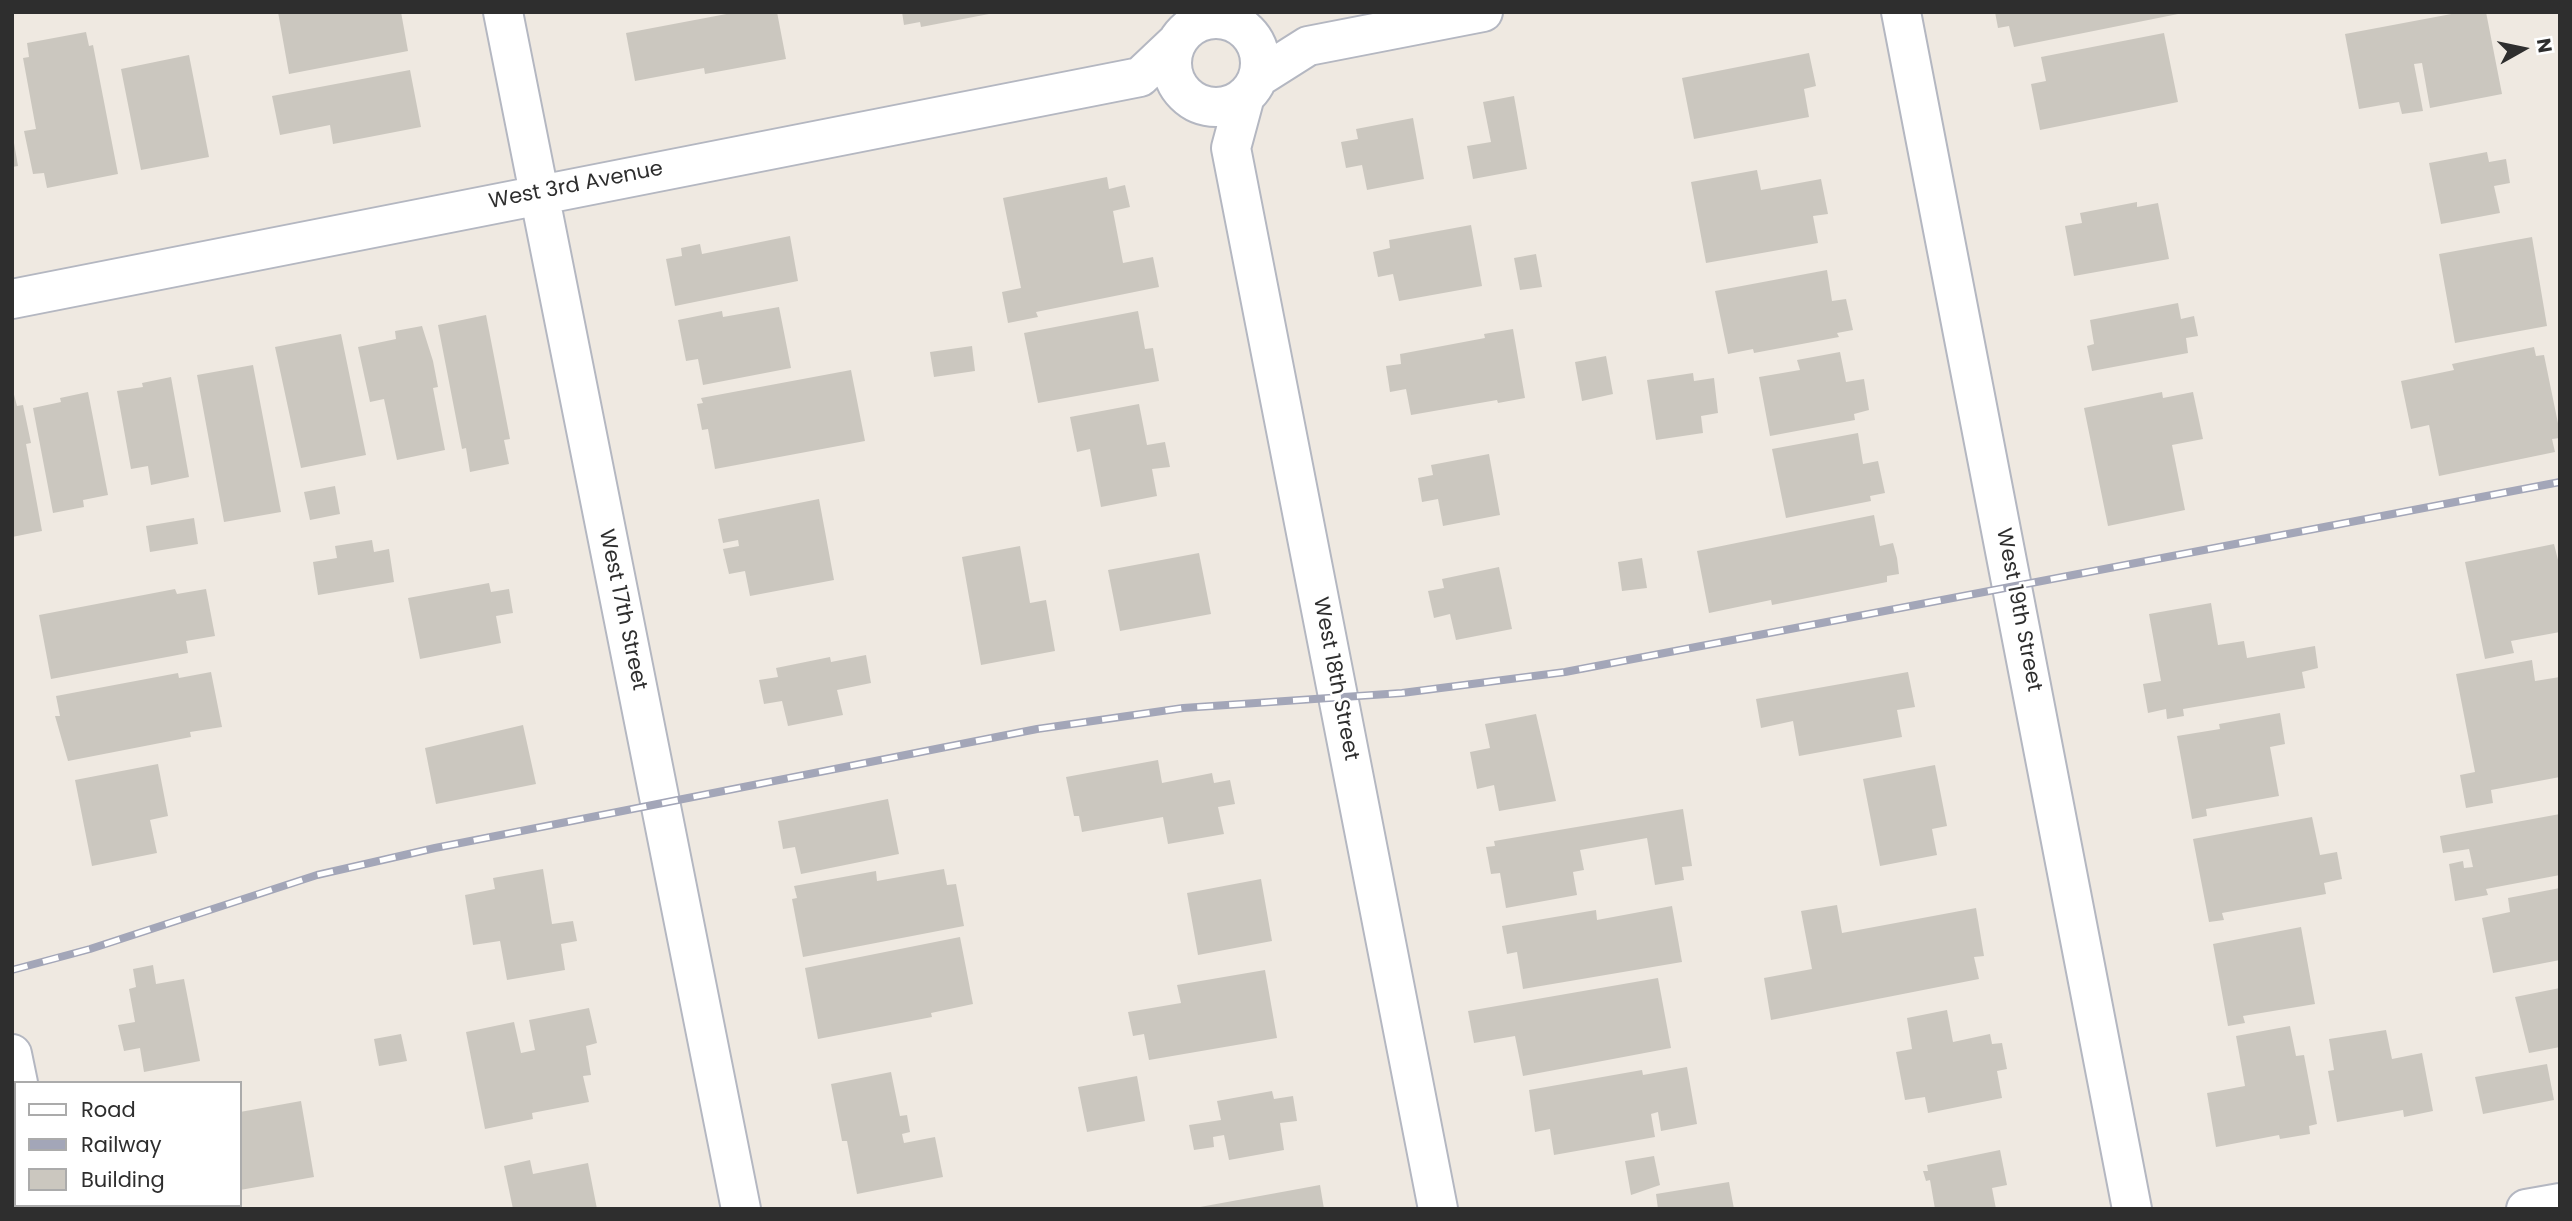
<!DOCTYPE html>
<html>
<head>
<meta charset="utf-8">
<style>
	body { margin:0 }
	#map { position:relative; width:2572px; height:1221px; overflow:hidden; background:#efe9e1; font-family:Poppins,sans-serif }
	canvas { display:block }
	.frame { position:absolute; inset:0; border:14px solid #2e2e2e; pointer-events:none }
	.legend { position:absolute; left:14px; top:1081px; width:228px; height:126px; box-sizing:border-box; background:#fff; border:2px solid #ababab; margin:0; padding:9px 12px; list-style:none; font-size:21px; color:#2e2e2e }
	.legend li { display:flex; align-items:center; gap:14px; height:35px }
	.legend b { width:35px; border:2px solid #ababab }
	.north { position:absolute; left:2488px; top:14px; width:70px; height:70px; -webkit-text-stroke:5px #fff; paint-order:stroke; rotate:81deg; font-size:19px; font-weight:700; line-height:28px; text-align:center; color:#2e2e2e }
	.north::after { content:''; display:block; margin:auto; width:24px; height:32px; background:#2e2e2e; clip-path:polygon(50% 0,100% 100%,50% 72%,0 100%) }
</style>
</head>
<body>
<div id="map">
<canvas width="2572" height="1221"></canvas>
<div class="frame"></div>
<ul class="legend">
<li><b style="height:9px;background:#fff"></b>Road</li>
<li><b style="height:9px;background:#a3a6b8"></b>Railway</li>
<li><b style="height:19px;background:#cbc7bf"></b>Building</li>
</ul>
<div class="north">N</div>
</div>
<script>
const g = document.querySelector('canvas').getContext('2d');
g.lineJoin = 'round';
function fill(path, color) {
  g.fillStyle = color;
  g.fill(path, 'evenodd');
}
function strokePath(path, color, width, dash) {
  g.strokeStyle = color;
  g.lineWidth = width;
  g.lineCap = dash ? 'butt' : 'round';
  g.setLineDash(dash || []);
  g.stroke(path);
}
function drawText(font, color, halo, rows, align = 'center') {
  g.font = font + ' Poppins,sans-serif';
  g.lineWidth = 5;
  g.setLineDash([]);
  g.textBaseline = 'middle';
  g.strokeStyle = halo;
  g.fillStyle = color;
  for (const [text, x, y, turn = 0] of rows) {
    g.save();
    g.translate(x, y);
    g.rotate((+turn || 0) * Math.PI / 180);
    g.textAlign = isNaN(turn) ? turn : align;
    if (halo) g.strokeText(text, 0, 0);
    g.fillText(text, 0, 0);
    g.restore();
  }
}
fill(new Path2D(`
	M 278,12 L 401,12 L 408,51 L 289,74 Z
	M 737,12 L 777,12 L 786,59 L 705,74 L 704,68 L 635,81 L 626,33 Z
	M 902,12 L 989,12 L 989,14 L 921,27 L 920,22 L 904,25 Z
	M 1995,12 L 2183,12 L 2183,13 L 2014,47 L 2009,26 L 1998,28 Z
	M 2462,12 L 2486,12 L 2502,94 L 2430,108 L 2422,63 L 2414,64 L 2423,111 L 2402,114 L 2399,102 L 2359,109 L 2345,34 Z
	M 86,32 L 89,46 L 93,45 L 118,174 L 47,188 L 44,173 L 33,174 L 24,131 L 36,129 L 23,58 L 29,57 L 27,43 Z
	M 2164,33 L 2178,102 L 2040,130 L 2031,84 L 2046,81 L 2041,57 Z
	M 1809,53 L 1816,86 L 1804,89 L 1809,117 L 1694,139 L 1682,78 Z
	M 189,55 L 209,157 L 141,170 L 121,69 Z
	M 410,70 L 421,127 L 333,144 L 330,125 L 280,135 L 272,96 Z
	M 1514,96 L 1527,169 L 1473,179 L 1467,146 L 1491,142 L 1483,102 Z
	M 1413,118 L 1424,179 L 1367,190 L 1362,165 L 1346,168 L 1341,142 L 1358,139 L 1356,129 Z
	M 14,143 L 18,166 L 12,167 L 12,144 Z
	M 2487,152 L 2489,162 L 2506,159 L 2510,183 L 2494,186 L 2500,213 L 2441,224 L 2429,163 Z
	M 1757,170 L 1761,190 L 1821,179 L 1828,214 L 1813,216 L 1818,243 L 1706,263 L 1691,182 Z
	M 1107,177 L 1109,189 L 1125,185 L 1130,207 L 1113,211 L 1123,263 L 1153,257 L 1159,287 L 1036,312 L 1038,317 L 1008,323 L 1002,292 L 1021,288 L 1003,198 Z
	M 2137,202 L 2137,207 L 2158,203 L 2169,259 L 2074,276 L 2065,226 L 2082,223 L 2080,213 Z
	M 1471,225 L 1482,286 L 1399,301 L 1393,274 L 1378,277 L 1373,252 L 1390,248 L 1389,240 Z
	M 790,236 L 798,281 L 675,306 L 666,259 L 682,256 L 681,248 L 700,244 L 702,254 Z
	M 2532,237 L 2547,326 L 2455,343 L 2439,254 Z
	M 1536,254 L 1542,287 L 1520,290 L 1514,258 Z
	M 1827,270 L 1832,301 L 1846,299 L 1853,330 L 1837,333 L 1839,337 L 1754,353 L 1753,349 L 1728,354 L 1715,291 Z
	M 2178,303 L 2181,319 L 2194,316 L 2198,336 L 2186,338 L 2188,353 L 2092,371 L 2087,346 L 2094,344 L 2090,320 Z
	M 779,307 L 791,368 L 703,385 L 698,359 L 686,361 L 678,320 L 722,311 L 723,317 Z
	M 1138,311 L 1145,349 L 1153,348 L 1159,381 L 1038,403 L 1024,333 Z
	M 486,315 L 510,439 L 504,440 L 509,464 L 470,472 L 466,448 L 462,449 L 438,325 Z
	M 422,326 L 433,361 L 438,387 L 433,388 L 445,450 L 397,460 L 384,399 L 370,402 L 358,347 L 396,339 L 395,331 Z
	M 1513,329 L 1525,398 L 1498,403 L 1497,400 L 1411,415 L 1406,389 L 1390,392 L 1386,366 L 1401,364 L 1400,354 L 1485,338 L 1484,334 Z
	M 341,334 L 366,455 L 301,468 L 275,347 Z
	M 972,346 L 975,371 L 934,377 L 930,352 Z
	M 2534,347 L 2536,356 L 2544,355 L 2560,433 L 2560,438 L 2552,439 L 2555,452 L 2439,476 L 2429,425 L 2411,429 L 2401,381 L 2454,370 L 2452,364 Z
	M 1840,352 L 1846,382 L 1864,379 L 1869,410 L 1854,414 L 1855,420 L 1770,436 L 1759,377 L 1800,370 L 1797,360 Z
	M 1606,356 L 1613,394 L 1582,401 L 1575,362 Z
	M 253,365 L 281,512 L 224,522 L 197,375 Z
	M 851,370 L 865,441 L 715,469 L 708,429 L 702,430 L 697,404 L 703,403 L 701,398 Z
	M 1693,373 L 1694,381 L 1714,378 L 1718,413 L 1701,416 L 1703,433 L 1656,440 L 1647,380 Z
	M 171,377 L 189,477 L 151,485 L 148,466 L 131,469 L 117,391 L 143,387 L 142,383 Z
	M 12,387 L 17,406 L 23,405 L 31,443 L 26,444 L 42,531 L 12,537 Z
	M 88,392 L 108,495 L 83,500 L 84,507 L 53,513 L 33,408 L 61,402 L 60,398 Z
	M 2162,392 L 2163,398 L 2193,392 L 2203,439 L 2172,445 L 2185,510 L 2108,526 L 2084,408 Z
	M 1139,404 L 1147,445 L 1165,442 L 1170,467 L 1152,469 L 1157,496 L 1101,507 L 1090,449 L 1077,452 L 1070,417 Z
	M 1858,433 L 1863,464 L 1878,461 L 1885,493 L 1870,496 L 1871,501 L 1786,518 L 1772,449 Z
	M 1489,454 L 1500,515 L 1443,526 L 1438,499 L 1422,502 L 1418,478 L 1433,475 L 1431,465 Z
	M 335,486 L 340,514 L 310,520 L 304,492 Z
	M 819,499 L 834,580 L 750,596 L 745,571 L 729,574 L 723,549 L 739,546 L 738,540 L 723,543 L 718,519 Z
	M 1874,515 L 1880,546 L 1893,543 L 1897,558 L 1899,574 L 1887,576 L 1887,582 L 1772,605 L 1771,600 L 1709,613 L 1697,551 Z
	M 194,518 L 198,544 L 150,552 L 146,526 Z
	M 372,540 L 374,552 L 389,549 L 394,582 L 318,595 L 313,562 L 337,558 L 335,546 Z
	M 2554,544 L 2560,568 L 2560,632 L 2511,641 L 2514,653 L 2485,659 L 2465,562 Z
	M 1020,546 L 1030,603 L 1046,600 L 1055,651 L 981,665 L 962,557 Z
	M 1199,553 L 1211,614 L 1120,631 L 1108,570 Z
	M 1642,558 L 1647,588 L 1622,591 L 1618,562 Z
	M 1499,567 L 1512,629 L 1456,640 L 1450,614 L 1434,618 L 1428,591 L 1444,588 L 1442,579 Z
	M 489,583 L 491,592 L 509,589 L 513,613 L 496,616 L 501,643 L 420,659 L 408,598 Z
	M 175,589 L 177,594 L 206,589 L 215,636 L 186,641 L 188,653 L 51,679 L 39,615 Z
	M 2211,603 L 2218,645 L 2244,641 L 2247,658 L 2315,646 L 2318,668 L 2302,672 L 2305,688 L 2183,709 L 2184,716 L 2167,719 L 2166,709 L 2148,713 L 2143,684 L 2161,681 L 2149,614 Z
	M 866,655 L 871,683 L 837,690 L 843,715 L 788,726 L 782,701 L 764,704 L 759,680 L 778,677 L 776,668 L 830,657 L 831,662 Z
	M 2532,660 L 2535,681 L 2560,677 L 2560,777 L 2491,790 L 2493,803 L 2466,808 L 2460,775 L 2475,772 L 2456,674 Z
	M 211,672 L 222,727 L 190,732 L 191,737 L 68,761 L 55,716 L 60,716 L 56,696 L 178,673 L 179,678 Z
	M 1908,672 L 1915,707 L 1897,710 L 1902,737 L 1799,756 L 1793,721 L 1761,728 L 1756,699 Z
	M 2280,713 L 2285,744 L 2270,747 L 2279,796 L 2206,809 L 2207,816 L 2192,819 L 2177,736 L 2220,729 L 2219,724 Z
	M 1536,714 L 1556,801 L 1499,811 L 1494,785 L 1477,789 L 1470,752 L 1490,748 L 1485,724 Z
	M 523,725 L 536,784 L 436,804 L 425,748 Z
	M 1158,760 L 1162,783 L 1212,773 L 1214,783 L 1230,780 L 1235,804 L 1218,807 L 1224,834 L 1168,844 L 1163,817 L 1082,832 L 1079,816 L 1074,816 L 1066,777 Z
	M 158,764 L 168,816 L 150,820 L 157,853 L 92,866 L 75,780 Z
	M 1935,765 L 1947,826 L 1932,829 L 1937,855 L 1880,866 L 1863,779 Z
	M 888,799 L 899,854 L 801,874 L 795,847 L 783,849 L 778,821 Z
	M 1683,809 L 1692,866 L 1682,867 L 1684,880 L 1655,885 L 1647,838 L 1580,850 L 1584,870 L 1573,872 L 1577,895 L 1506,908 L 1500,873 L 1491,874 L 1486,847 L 1495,846 L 1494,841 Z
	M 2560,814 L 2560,875 L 2486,889 L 2488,895 L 2455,901 L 2449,864 L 2463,861 L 2464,868 L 2473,867 L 2469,849 L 2443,853 L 2440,836 Z
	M 2312,817 L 2320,855 L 2337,852 L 2342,879 L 2324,883 L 2326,894 L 2222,913 L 2224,920 L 2209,922 L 2193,839 Z
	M 543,869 L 552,924 L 573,921 L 577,941 L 561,944 L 565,970 L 507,980 L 500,941 L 473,945 L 465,895 L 495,889 L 493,878 Z
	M 944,869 L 947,885 L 956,884 L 964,926 L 803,957 L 792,899 L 797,898 L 794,886 L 876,871 L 877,881 Z
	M 1261,879 L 1272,941 L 1198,955 L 1187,893 Z
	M 2560,888 L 2560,960 L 2493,973 L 2482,918 L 2510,912 L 2508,898 Z
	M 1837,905 L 1842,933 L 1976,908 L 1984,956 L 1974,957 L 1979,979 L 1771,1020 L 1764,978 L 1812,969 L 1801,911 Z
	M 1672,906 L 1682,962 L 1523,989 L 1517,952 L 1507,954 L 1502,926 L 1596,910 L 1597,920 Z
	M 2301,927 L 2315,1004 L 2243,1016 L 2245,1023 L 2228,1026 L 2213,944 Z
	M 960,937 L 973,1004 L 931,1013 L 932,1017 L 818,1039 L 805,968 Z
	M 153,965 L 156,984 L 184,979 L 200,1061 L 144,1072 L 140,1048 L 124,1051 L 118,1025 L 135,1022 L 129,989 L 136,987 L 133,969 Z
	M 1265,970 L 1277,1038 L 1149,1060 L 1144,1034 L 1133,1036 L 1128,1012 L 1181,1003 L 1177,985 Z
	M 1658,978 L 1671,1048 L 1523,1076 L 1515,1036 L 1474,1043 L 1468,1011 Z
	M 2560,988 L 2560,1047 L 2529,1053 L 2515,997 Z
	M 589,1008 L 597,1043 L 586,1046 L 591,1075 L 583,1076 L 589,1102 L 532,1113 L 533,1119 L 485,1129 L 466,1032 L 514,1022 L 521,1053 L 535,1050 L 529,1020 Z
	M 1947,1010 L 1953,1042 L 1990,1034 L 1992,1044 L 2002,1043 L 2007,1069 L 1997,1071 L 2002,1098 L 1928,1113 L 1925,1097 L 1905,1100 L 1896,1052 L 1912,1049 L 1907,1018 Z
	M 2290,1026 L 2296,1056 L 2304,1055 L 2317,1124 L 2309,1126 L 2310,1134 L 2280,1139 L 2279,1135 L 2216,1147 L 2207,1093 L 2245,1086 L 2236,1036 Z
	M 2386,1030 L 2392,1059 L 2422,1053 L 2433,1111 L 2404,1117 L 2403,1110 L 2337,1122 L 2328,1071 L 2334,1070 L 2329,1039 Z
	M 401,1034 L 407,1061 L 379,1066 L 374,1039 Z
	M 2547,1064 L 2554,1100 L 2483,1114 L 2475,1077 Z
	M 1687,1067 L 1697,1124 L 1661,1131 L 1658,1112 L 1651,1114 L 1655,1137 L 1554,1155 L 1550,1129 L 1535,1132 L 1529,1090 L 1642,1070 L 1643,1075 Z
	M 891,1072 L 900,1116 L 907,1115 L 910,1132 L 902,1134 L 904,1143 L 935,1137 L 943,1177 L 857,1194 L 847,1141 L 842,1141 L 831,1084 Z
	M 1137,1076 L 1145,1121 L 1087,1132 L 1078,1087 Z
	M 1272,1091 L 1274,1099 L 1293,1096 L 1297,1121 L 1280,1123 L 1284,1150 L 1229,1160 L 1224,1135 L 1213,1137 L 1214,1147 L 1194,1150 L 1189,1125 L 1221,1120 L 1217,1101 Z
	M 301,1101 L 314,1177 L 240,1190 L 240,1112 Z
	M 2000,1150 L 2007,1185 L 1992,1188 L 1996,1209 L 1935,1209 L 1930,1180 L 1926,1181 L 1923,1171 L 1928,1171 L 1927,1165 Z
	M 1654,1156 L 1660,1185 L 1631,1195 L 1625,1161 Z
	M 530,1160 L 533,1174 L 588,1163 L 597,1209 L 513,1209 L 504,1166 Z
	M 1729,1182 L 1734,1209 L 1658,1209 L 1656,1194 Z
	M 1320,1185 L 1324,1209 L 1201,1209 L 1200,1207 Z`), '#cbc7bf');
const minor = new Path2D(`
	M 503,12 L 741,1209
	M 1901,12 L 2132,1209
	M1172 63a44 44 0 1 1 88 0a44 44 0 1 1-88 0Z
	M 1259,77 L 1308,46 L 1483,12
	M 1245,96 L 1231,148 L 1438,1209
	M 12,299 L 1140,77 L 1177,42
	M 12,1054 L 18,1083
	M 41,1205 L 41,1209
	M 2526,1209 L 2560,1203`);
strokePath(minor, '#b4b7c1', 42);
strokePath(minor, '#fff', 38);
const rail = new Path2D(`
	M 12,970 L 90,949 L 317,875 L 435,848 L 1037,729 L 1183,708 L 1402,693 L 1565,672 L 2560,482`);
strokePath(rail, '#a3a6b8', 8);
strokePath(rail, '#fff', 5, [16]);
drawText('21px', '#2e2e2e', '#fff', [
	["West 3rd Avenue",576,186,-11],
	["West 17th Street",622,610,78],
	["West 19th Street",2018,610,79],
	["West 18th Street",1335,679,79]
]);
</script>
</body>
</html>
